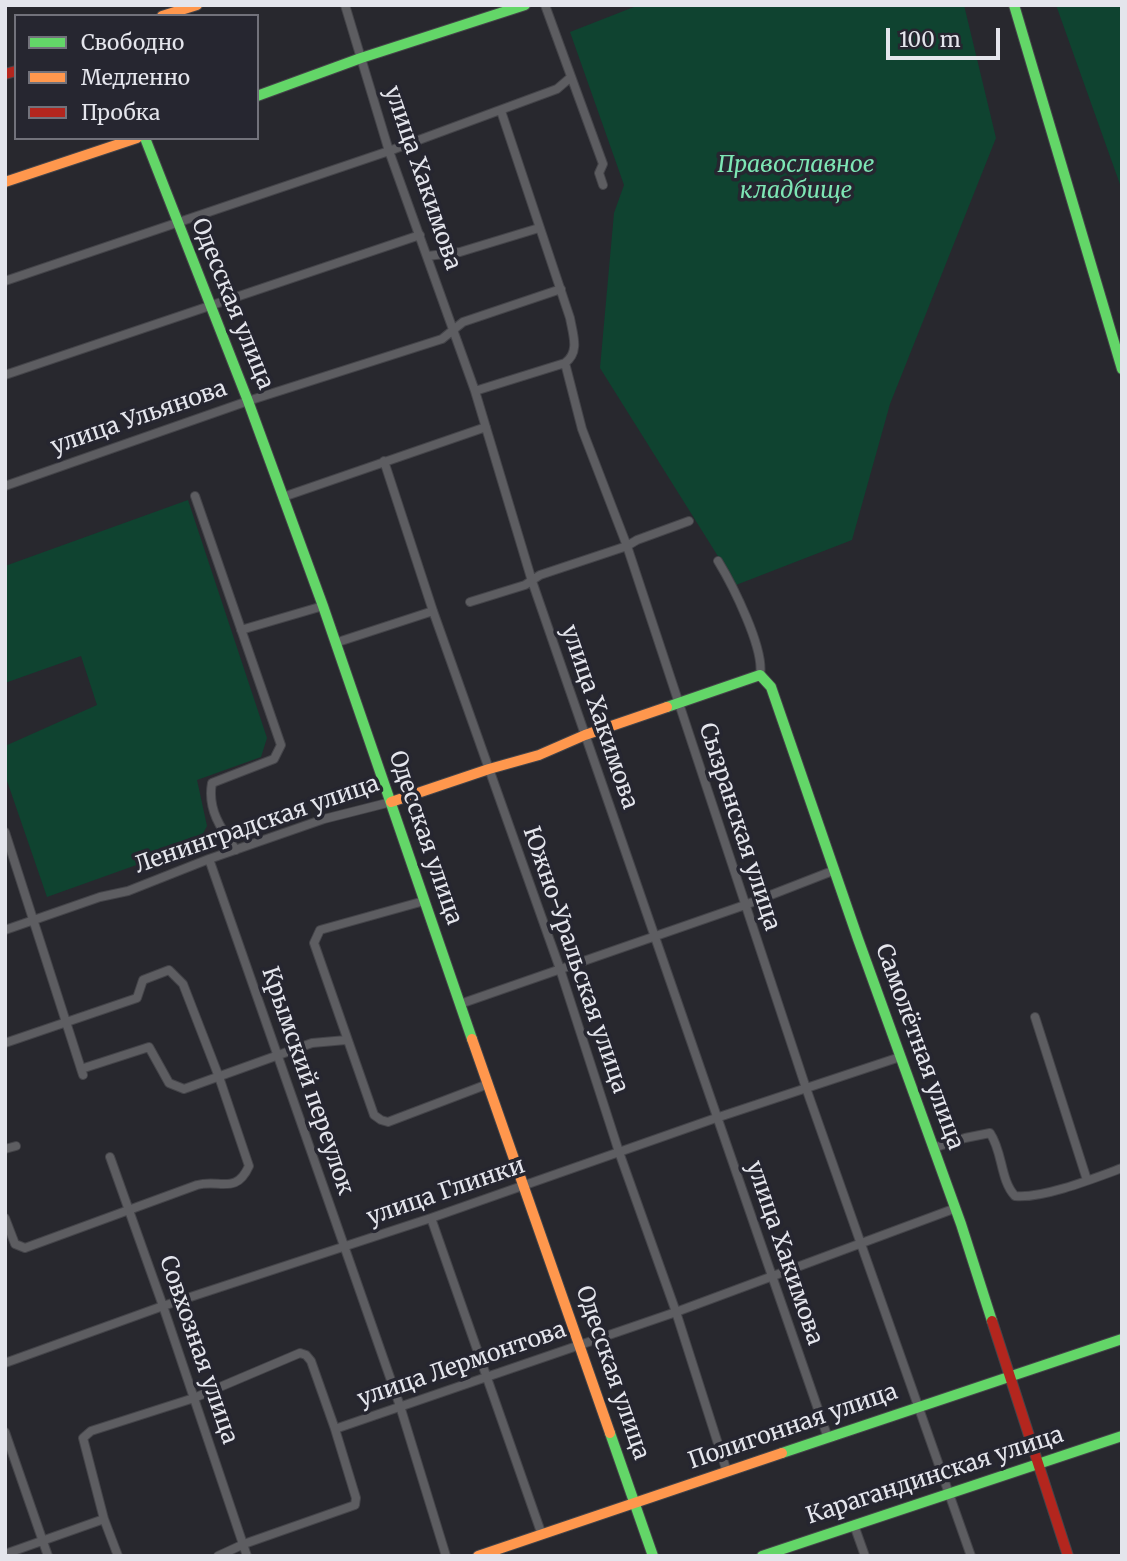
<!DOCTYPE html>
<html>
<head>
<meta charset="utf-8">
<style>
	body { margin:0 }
	#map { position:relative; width:1127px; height:1561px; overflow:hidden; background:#28282e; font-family:Merriweather,serif }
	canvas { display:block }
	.frame { position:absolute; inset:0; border:7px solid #e4e5ec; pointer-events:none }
	.legend { position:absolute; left:14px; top:14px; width:245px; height:126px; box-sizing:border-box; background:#262630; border:2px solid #72727b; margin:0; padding:9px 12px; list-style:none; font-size:21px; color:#e4e5ec }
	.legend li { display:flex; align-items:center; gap:14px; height:35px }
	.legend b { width:35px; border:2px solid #72727b }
	.scale { position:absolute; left:886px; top:28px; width:114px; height:32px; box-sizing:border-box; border:4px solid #e4e5ec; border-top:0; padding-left:9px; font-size:21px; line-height:24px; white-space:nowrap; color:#e4e5ec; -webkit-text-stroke:5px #262630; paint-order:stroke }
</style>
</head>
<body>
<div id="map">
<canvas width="1127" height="1561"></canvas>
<div class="frame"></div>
<ul class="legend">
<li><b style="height:9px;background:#63d668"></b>Свободно</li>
<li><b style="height:9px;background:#ff974d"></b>Медленно</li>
<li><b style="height:9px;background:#b3261e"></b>Пробка</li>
</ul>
<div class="scale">100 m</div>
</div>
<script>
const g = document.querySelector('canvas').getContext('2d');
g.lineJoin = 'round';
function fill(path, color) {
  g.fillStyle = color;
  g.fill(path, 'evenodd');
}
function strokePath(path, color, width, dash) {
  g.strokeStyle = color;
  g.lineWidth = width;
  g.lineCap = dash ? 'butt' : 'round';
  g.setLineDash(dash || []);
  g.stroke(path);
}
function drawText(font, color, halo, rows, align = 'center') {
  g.font = font + ' Merriweather,serif';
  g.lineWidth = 7;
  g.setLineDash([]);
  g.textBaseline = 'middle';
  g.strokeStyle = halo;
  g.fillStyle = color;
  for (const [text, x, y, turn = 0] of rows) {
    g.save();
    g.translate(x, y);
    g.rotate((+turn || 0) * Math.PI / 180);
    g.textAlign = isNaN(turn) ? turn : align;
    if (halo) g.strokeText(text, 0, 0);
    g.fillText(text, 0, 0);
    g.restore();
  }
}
fill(new Path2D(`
	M 639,5 L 964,5 L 996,138 L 890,404 L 852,540 L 736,585 L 600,368 L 614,213 L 624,185 L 570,32 Z
	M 1056,5 L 1122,5 L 1122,190 Z
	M 188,500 L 267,738 L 261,757 L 197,780 L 207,826 L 198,843 L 47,897 L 5,775 L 5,746 L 97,705 L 81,656 L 5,683 L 5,566 Z`), '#0f4330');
const street = new Path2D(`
	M 345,5 L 389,151 L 475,391 L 532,581 L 828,1438
	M 545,5 L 603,164 L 599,173 L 603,185
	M 501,111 L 570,318 C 573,335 580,352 565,363 L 582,429 L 627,546 L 806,1088 L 971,1556
	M 428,256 L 460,252 L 539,228
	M 5,281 L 389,151 L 557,89 L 571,77
	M 5,375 L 420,235
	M 475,391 L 565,363
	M 384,461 L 433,611 L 560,969 L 619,1152 L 676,1312 L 727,1472
	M 5,486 L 248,401 L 442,339 L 463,322 L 561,289
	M 195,496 L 281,745 L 274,759 L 212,783 C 207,809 221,829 236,850
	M 283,497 L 486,427
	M 718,561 C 732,584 765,649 760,675
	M 470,602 L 525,585 L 540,575 L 627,546 L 637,540 L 689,521
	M 241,630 L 323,606
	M 335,643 L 433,611
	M 5,832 L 83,1075
	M 209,859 L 400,1406 L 446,1556
	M 424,901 L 320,930 L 314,943 L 374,1115 L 381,1120 L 388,1122 L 488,1084
	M 5,930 L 100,897 L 128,891 L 209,859 L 324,819 L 391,802
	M 460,1004 L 745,905 L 835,870
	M 1035,1017 L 1087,1180
	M 5,1043 L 137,998 L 143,980 L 169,970 L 183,984 L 219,1077 L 249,1166 C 236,1195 220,1179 197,1185 L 25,1248 L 15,1244 L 5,1218
	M 81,1069 L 149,1047 L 169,1083 L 184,1089 L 312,1043 L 346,1040
	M 933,1148 L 965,1138 L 990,1133 C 1003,1152 1000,1180 1015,1196 C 1042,1199 1095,1178 1122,1168
	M 5,1149 L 16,1146
	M 110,1157 L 163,1306 L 247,1556
	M 431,1218 L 542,1535
	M 5,1363 L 163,1306 L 431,1218 L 716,1118 L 900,1057
	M 335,1429 L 676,1312 L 956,1208
	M 5,1432 L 48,1556
	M 854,1525 L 865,1556
	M 5,1554 L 104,1519
	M 118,1556 L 104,1519 L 83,1438 L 91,1431 L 194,1398 L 300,1353 L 306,1355 L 311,1361 L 335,1429 L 356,1498 L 355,1505 L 244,1544 L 218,1556`);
const fast = new Path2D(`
	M 1014,5 L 1122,369
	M 257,96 L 361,58 L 525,5
	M 145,138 L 248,401 L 323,606 L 472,1039
	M 667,707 L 760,675 L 771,687 L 858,939 L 961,1224 L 992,1321
	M 610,1433 L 653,1556
	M 782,1453 L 1122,1339
	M 762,1556 L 1122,1436`);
const slow = new Path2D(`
	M 162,16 L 197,5
	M 5,182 L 137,138
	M 391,802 L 489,769 L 539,755 L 585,735 L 667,707
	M 472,1039 L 610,1433
	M 478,1556 L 782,1453`);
const jam = new Path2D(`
	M 5,74 L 16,71
	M 992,1321 L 1068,1556`);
strokePath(street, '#444449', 10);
strokePath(fast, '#444449', 12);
strokePath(slow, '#444449', 12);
strokePath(jam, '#444449', 12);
strokePath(street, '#5d5d61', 8);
strokePath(fast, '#63d668', 10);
strokePath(slow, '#ff974d', 10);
strokePath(jam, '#b3261e', 10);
drawText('italic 23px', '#7de5b4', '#262630', [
	["Православное",796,165],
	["кладбище",796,191]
]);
drawText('23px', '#e4e5ec', '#262630', [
	["улица Хакимова",422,178,71],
	["Одесская улица",232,304,68],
	["улица Ульянова",139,418,-19],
	["улица Хакимова",599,717,71],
	["Ленинградская улица",257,825,-19],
	["Сызранская улица",739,827,72],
	["Одесская улица",425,838,71],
	["Южно-Уральская улица",575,960,71],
	["Самолётная улица",919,1047,70],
	["Крымский переулок",307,1081,71],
	["улица Глинки",446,1192,-19],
	["улица Хакимова",784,1253,71],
	["Совхозная улица",198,1350,71],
	["улица Лермонтова",462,1365,-19],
	["Одесская улица",612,1373,71],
	["Полигонная улица",793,1427,-19],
	["Карагандинская улица",935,1476,-18]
]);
</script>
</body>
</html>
